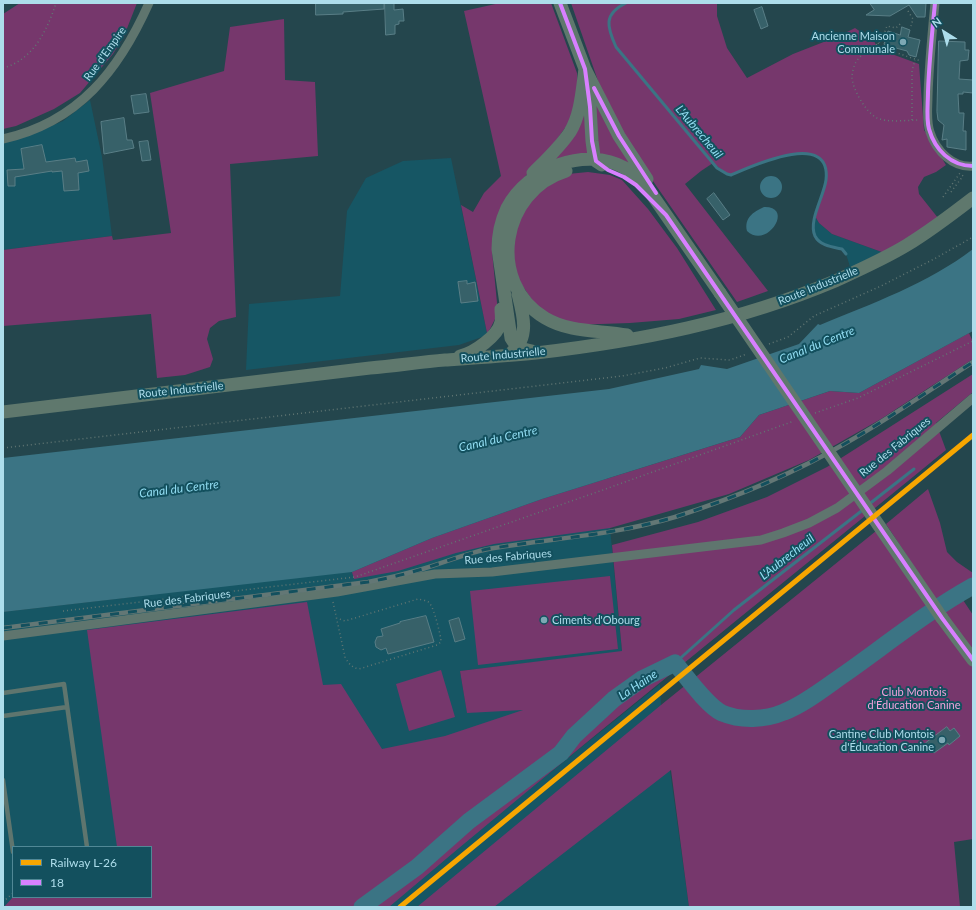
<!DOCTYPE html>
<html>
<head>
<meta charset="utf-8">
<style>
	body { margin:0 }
	#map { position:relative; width:976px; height:910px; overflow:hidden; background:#24464d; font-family:Lato,sans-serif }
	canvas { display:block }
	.frame { position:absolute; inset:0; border:4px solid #adddeb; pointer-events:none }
	.legend { position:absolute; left:12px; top:846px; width:140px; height:52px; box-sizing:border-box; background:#13505e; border:1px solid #518896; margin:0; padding:5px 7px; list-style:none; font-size:12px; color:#adddeb }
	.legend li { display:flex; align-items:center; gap:8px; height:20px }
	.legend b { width:20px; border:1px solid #518896 }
	.north { position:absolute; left:924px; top:12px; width:40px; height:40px; -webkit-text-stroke:3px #13505e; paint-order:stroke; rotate:323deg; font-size:11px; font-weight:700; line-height:16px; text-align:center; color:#adddeb }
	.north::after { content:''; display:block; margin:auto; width:14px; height:18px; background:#adddeb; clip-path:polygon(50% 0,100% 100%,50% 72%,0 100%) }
</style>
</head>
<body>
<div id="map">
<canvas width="976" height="910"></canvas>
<div class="frame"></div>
<ul class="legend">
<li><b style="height:5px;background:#f7a600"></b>Railway L-26</li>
<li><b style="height:5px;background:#d880ff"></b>18</li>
</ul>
<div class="north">N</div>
</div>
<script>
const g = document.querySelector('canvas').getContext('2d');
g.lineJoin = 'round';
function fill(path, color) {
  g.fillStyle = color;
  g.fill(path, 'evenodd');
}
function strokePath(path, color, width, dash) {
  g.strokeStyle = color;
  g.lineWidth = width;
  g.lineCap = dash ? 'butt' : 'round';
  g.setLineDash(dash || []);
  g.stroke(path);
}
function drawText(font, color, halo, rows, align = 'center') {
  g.font = font + ' Lato,sans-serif';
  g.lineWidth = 4;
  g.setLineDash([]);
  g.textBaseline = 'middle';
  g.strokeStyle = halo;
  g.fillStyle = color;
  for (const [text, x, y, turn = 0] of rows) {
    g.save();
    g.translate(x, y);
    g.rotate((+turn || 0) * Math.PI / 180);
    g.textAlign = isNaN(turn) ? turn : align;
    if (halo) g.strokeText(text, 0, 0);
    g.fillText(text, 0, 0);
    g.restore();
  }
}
fill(new Path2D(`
	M 90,100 L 102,157 L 112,236 L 3,250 L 3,143 L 30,135 L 63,121 Z
	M 451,158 L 487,333 L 482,337 L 459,345 L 246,370 L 249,304 L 340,296 L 347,211 L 366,178 L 403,161 Z
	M 815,216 L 819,223 L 832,234 L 890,255 L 852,273 L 846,254 L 842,249 L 823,244 L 815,236 L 813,226 Z
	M 607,478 L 610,528 L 622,652 L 460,671 L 467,712 L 525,709 L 518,798 L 660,684 L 661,705 L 689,907 L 3,907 L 3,612 L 141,596 ZM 13,847 L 151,847 L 151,897 L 13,897 Z`), '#165664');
fill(new Path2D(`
	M 20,3 L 137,3 L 124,36 L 113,54 L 80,93 L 54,109 L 16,126 L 3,129 L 3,14 Z
	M 500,3 L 551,3 L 577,73 L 578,90 L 573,117 L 544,157 L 517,185 L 492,251 L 498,313 L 490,329 L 487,333 L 461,205 L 473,212 L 484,193 L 501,176 L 464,11 Z
	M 571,3 L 717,3 L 717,16 L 727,48 L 747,78 L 793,54 L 839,36 L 855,28 L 874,41 L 878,49 L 919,64 L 924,130 L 946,165 L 936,172 L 924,177 L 918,187 L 919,194 L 942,223 L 890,255 L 832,234 L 819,223 L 815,216 C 820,202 829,184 826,168 C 819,135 749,167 731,175 L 727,174 L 713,163 L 701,171 L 685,184 L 768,291 L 737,302 L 630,148 L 605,101 Z
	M 284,19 L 285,80 L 315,82 L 318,156 L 230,164 L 236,317 L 219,321 L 210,328 L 207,339 L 213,359 L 210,367 L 185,375 L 157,378 L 151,314 L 3,326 L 3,250 L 112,236 L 113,240 L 171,233 L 150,93 L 224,71 L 230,27 Z
	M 594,97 L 636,169 L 604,157 L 597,153 Z
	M 583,107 L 589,155 L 554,162 Z
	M 588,172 L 610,175 L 622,180 L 648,209 L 677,248 L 716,310 L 679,319 L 630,323 L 571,325 L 538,309 L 514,273 L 513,233 L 533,195 L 568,174 Z
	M 969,333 L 973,342 L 973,359 L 881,419 L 809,460 L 729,494 L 610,528 L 494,544 L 456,553 L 398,571 L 354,579 L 352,572 L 432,538 L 542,499 L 740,437 L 759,415 L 830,391 L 859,393 Z
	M 973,374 L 973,392 L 936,423 L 946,450 C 760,602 572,752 389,907 L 4,907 L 13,897 L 151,897 L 151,847 L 117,847 L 87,630 L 307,602 L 323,685 L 341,684 L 382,749 L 445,736 L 523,710 L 467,713 L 460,671 L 622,651 L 612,545 L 698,522 L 767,497 L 827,467 Z
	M 928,489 L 940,523 L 947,552 L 957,562 L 973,573 L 973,586 L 959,594 L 973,615 L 973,656 L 886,524 Z
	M 876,531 L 973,663 L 973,839 L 954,842 L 960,907 L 689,907 L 671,770 L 494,907 L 417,907 L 661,705 Z
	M 610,576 L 618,649 L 478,665 L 470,591 Z
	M 441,670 L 455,717 L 409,731 L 396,684 Z`), '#76376c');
fill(new Path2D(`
	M760 187a11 11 0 1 1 22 0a11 11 0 1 1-22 0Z
	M 764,207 C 795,206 767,250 747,231 C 744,218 753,212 764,207 Z
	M 973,249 L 973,331 L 859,393 L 830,391 L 759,415 L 740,437 L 542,499 L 432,538 L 352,572 L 3,612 L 3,458 L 609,389 L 699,369 L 701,365 L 727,369 L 799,344 L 818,324 L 820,325 C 871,304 929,283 973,249 Z`), '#3b7484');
strokePath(new Path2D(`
	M 626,3 C 603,14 607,27 616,47 L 717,168 L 727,174 L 731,175 C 752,166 832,129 826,180 C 824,196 808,221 815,236 C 820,246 833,247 842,249 L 846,254
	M 868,505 L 914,469
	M 675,663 L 734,610 L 864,509`), '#3b7484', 3);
strokePath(new Path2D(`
	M 362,907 L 417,867 L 469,821 L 561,753 L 574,736 L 614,699 L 642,679 L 675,663 C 686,676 707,706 722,713 C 741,721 765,720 784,712 C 805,704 827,686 846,673 C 887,644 928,611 973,586`), '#3b7484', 17);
const building = new Path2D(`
	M 316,3 L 384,3 L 384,9 L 343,12 L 343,14 L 316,15 Z
	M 385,3 L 394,3 L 394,10 L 403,9 L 404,21 L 399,21 L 399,24 L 395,25 L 395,34 L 386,35 Z
	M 870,3 L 926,3 L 925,17 L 917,17 L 909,5 L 890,16 L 866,15 L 874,10 Z
	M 762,7 L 768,26 L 761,29 L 754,10 Z
	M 902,27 L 910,30 L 908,37 L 920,40 L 916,57 L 909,55 L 907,51 L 892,47 L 890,48 L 886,47 L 884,44 L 888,31 L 900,35 Z
	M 939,41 L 965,42 L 965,50 L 969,50 L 968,60 L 960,61 L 959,79 L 973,80 L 973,93 L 963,92 L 963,94 L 958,94 L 959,113 L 964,113 L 963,131 L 966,131 L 966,150 L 947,147 L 947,139 L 942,140 L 944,125 L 938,120 L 937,112 Z
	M 146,94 L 149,112 L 134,114 L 131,96 Z
	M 124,118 L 127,140 L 132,140 L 134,148 L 104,154 L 101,122 Z
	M 148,141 L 151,160 L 142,161 L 139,142 Z
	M 42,145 L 46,162 L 75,158 L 76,162 L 87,160 L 89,171 L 78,173 L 79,190 L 64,191 L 62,171 L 52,172 L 52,171 L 15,177 L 15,186 L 8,186 L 7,170 L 24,169 L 21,149 Z
	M 714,193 L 730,215 L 723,220 L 707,199 Z
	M 467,281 L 467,284 L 475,282 L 478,301 L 461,303 L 458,282 Z
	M 426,616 L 434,642 L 388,654 L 386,648 L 381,650 L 376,647 L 375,642 L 377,637 L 383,636 L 381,629 L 400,623 L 400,622 Z
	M 459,618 L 465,639 L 455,642 L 449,621 Z
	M 947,727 L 950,731 L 954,728 L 960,736 L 949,745 L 948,743 L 934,753 L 926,743 Z`);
fill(building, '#376169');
strokePath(building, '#597e86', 1);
strokePath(new Path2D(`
	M 908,11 L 913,19 L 911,26
	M 900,24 L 896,28 L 887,26 C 885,30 884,36 881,40 C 874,49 862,52 856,62 C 854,65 852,73 852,77 C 852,88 866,113 877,118 C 889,123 906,120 920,120
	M 878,43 L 882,48 L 921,61
	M 3,68 C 33,60 47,31 56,3
	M 912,120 L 912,71 L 915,60
	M 951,192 L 963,176 L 962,175
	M 943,197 L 960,173
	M 769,344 L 788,337 L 814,316 L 881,286 L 934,259 L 973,237
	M 815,413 L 858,398 L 973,341
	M 3,448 L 622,376 L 665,368 L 700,358 L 730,360 L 747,354
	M 333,602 L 345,657 C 349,664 351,667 359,669 L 437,645 L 441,642 C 441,636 434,608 430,604 C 428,600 422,600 418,599 L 345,621 L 337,618
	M 63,611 L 355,577 L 600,491 L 794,421
	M 3,902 L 13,893`), '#617673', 1.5, [1, 3]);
strokePath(new Path2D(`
	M 3,693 L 64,684 L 87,847
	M 3,716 L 67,707
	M 3,780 L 13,852`), '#5f756e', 4.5);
strokePath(new Path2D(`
	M 935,3 C 932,34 929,64 928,96 C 928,108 926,121 930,132 C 936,151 953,168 973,166
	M 3,139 C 79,122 119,70 149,3
	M 3,636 L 337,592 L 435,574 L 492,572 L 761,540 L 783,533 L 809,523 L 837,508 L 887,471 L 973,398`), '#5f756e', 9);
strokePath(new Path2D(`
	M 560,3 L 585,69 L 619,136 L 647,179
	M 587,85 L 590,107 L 592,141 L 594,156 L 596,161 L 602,165
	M 566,171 C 501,191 486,282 545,318 C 570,333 600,330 627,335
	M 533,173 C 546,160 560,147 570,132 C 581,114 582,90 585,69
	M 532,351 C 523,349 516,347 511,338 L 498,249 C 498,234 501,221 507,208 C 528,168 585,146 625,168 C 634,173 640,179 646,186 L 720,293
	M 512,352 C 530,337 523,314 518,294
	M 460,356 C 474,353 498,336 501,322 C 502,318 501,313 501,309
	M 3,412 C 125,397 247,382 370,368 C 395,366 420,362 445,360 C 475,358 506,356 536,353 C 639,341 738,322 835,281 C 859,270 884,259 907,245 C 930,231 951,215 973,198
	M 942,618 L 973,660`), '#5f786d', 13);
const rail = new Path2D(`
	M 3,628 L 368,582 C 385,579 402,575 419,570 C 444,563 468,552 494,548 C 555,538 615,535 675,517 C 734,498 793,474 846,443 C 890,418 931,389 973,362`);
strokePath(rail, '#637775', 4.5);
strokePath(rail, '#13505e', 3, [9]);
strokePath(new Path2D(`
	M 720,293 L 942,618`), '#5f786d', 13);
strokePath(new Path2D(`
	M 560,3 L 585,69 L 590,107 L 592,141 L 596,161 L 608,170 L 624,177 L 636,185 L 666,215 L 942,618 L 973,660
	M 935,3 C 932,33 929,63 928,92 C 928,104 926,118 929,129 C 935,150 951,166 973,166
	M 594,88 L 619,136 L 656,193`), '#d880ff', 4);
strokePath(new Path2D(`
	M 400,907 L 973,435`), '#f7a600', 5);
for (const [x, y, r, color] of [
	[903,42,4,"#7da8b4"],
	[544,620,4,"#7da8b4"],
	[942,740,4,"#7da8b4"]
]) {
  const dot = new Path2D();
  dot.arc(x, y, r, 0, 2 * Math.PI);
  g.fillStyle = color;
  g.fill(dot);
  strokePath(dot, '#13505e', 1.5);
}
drawText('11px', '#adddeb', '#13505e', [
	["Ancienne Maison",895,36],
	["Communale",895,49],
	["Ciments d'Obourg",552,620,"left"],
	["Cantine Club Montois",934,734],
	["d'Éducation Canine",934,747]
], 'right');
drawText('11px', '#adddeb', '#13505e', [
	["Rue d'Empire",105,54,-54],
	["Route Industrielle",818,286,-22],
	["Route Industrielle",503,355,-5],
	["Route Industrielle",181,390,-6],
	["Rue des Fabriques",895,447,-39],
	["Rue des Fabriques",508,557,-5],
	["Rue des Fabriques",187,599,-7]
]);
drawText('11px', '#f2a2db', '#13505e', [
	["Club Montois",914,692],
	["d'Éducation Canine",914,705]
]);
drawText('italic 12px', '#92ddf2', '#13505e', [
	["L'Aubrecheuil",699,132,50],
	["Canal du Centre",817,345,-22],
	["Canal du Centre",498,439,-13],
	["Canal du Centre",179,489,-7],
	["L'Aubrecheuil",787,557,-38],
	["La Haine",638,685,-34]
]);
</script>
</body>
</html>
